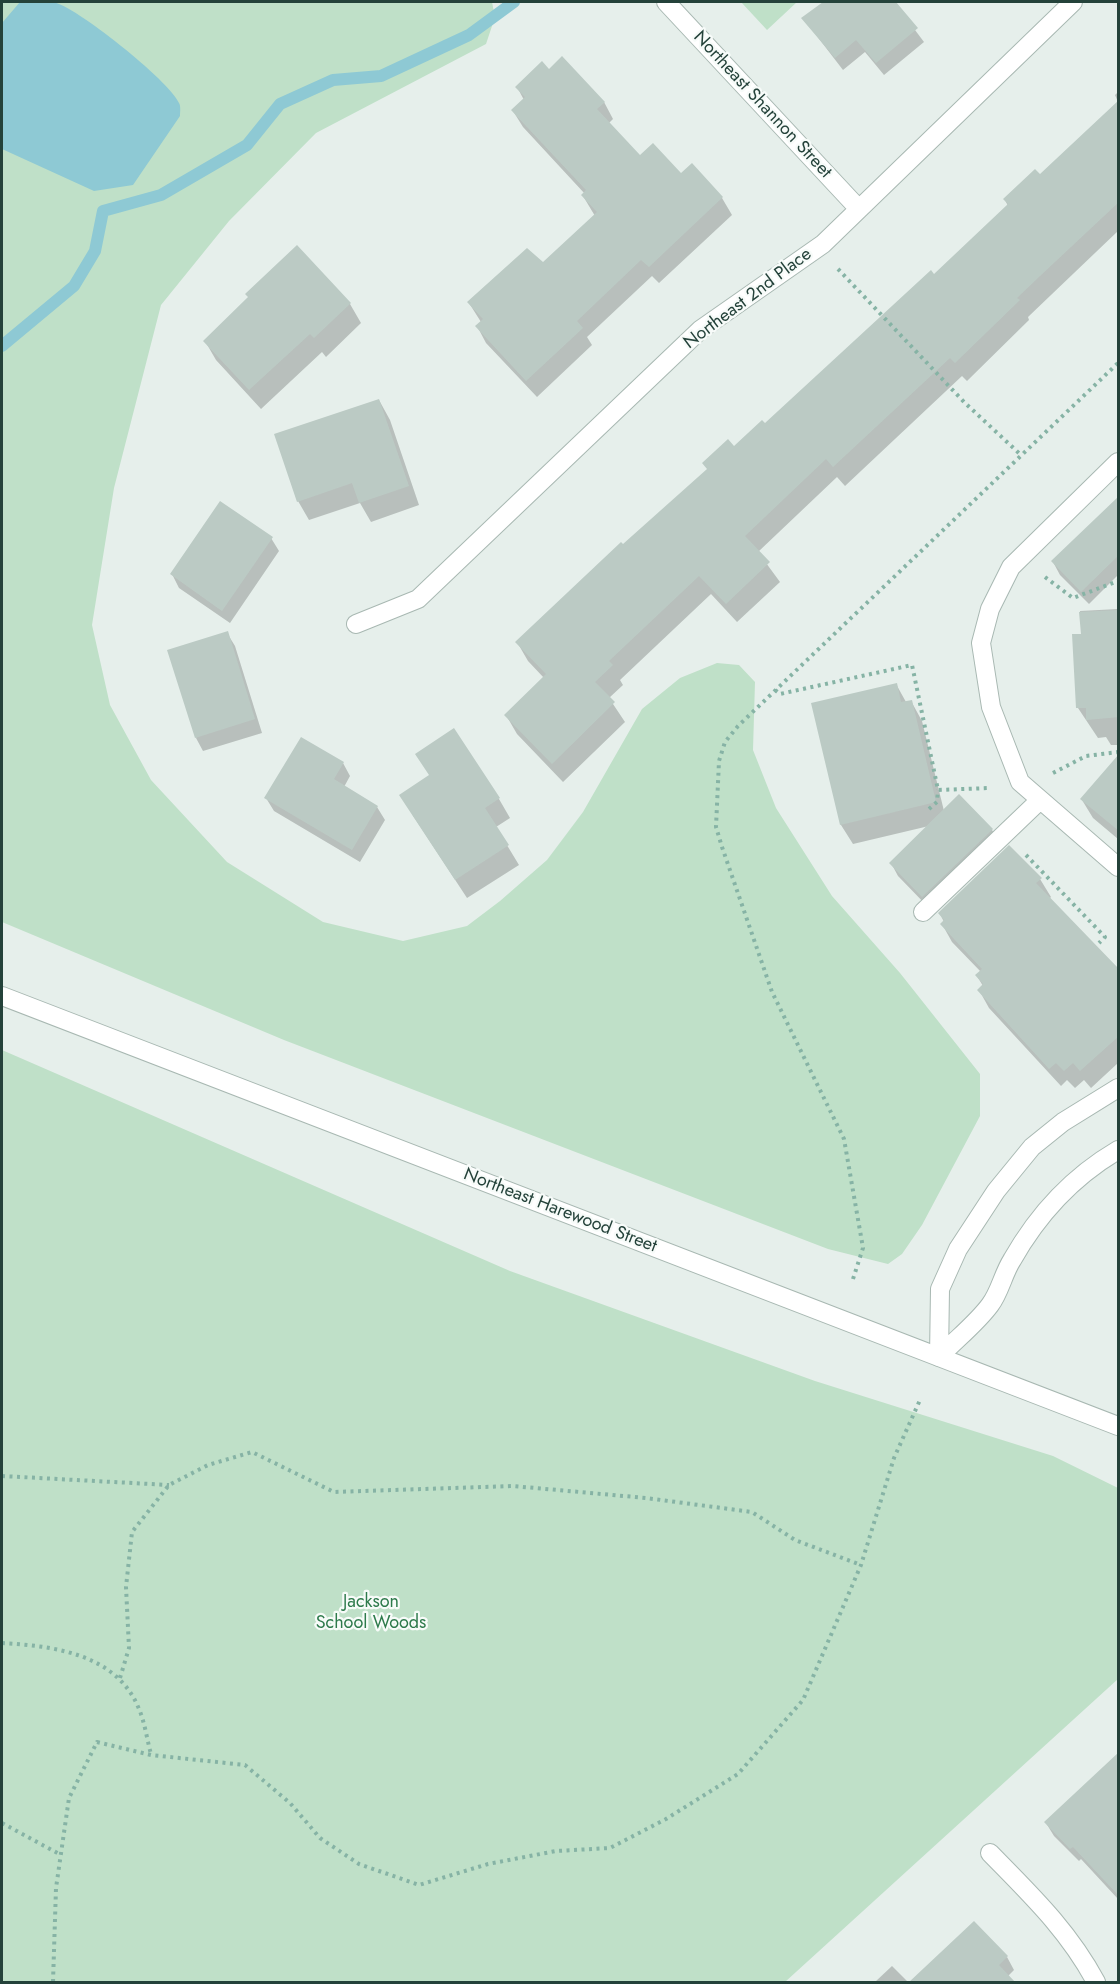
<!DOCTYPE html>
<html>
<head>
<meta charset="utf-8">
<style>
	body { margin:0 }
	#map { position:relative; width:1120px; height:1984px; overflow:hidden; background:#e6efeb; font-family:Jost,sans-serif }
	canvas { display:block }
	.frame { position:absolute; inset:0; border:3px solid #24423a; pointer-events:none }
</style>
</head>
<body>
<div id="map">
<canvas width="1120" height="1984"></canvas>
<div class="frame"></div>
</div>
<script>
const g = document.querySelector('canvas').getContext('2d');
g.lineJoin = 'round';
function fill(path, color) {
  g.fillStyle = color;
  g.fill(path, 'evenodd');
}
function strokePath(path, color, width, dash) {
  g.strokeStyle = color;
  g.lineWidth = width;
  g.lineCap = dash ? 'butt' : 'round';
  g.setLineDash(dash || []);
  g.stroke(path);
}
function drawText(font, color, halo, rows, align = 'center') {
  g.font = font + ' Jost,sans-serif';
  g.lineWidth = 4.5;
  g.setLineDash([]);
  g.textBaseline = 'middle';
  g.strokeStyle = halo;
  g.fillStyle = color;
  for (const [text, x, y, turn = 0] of rows) {
    g.save();
    g.translate(x, y);
    g.rotate((+turn || 0) * Math.PI / 180);
    g.textAlign = isNaN(turn) ? turn : align;
    if (halo) g.strokeText(text, 0, 0);
    g.fillText(text, 0, 0);
    g.restore();
  }
}
fill(new Path2D(`
	M 2,2 L 492,2 L 495,17 L 486,44 L 316,133 L 229,221 L 161,305 L 114,488 L 92,625 L 110,705 L 151,780 L 227,862 L 323,922 L 403,941 L 467,926 L 500,901 L 547,860 L 583,812 L 642,709 L 680,678 L 717,663 L 739,665 L 755,682 L 753,750 L 776,808 L 832,896 L 900,973 L 980,1074 L 980,1116 L 922,1225 L 902,1254 L 888,1264 L 828,1249 L 284,1040 L 2,922 Z
	M 741,2 L 797,2 L 767,30 Z
	M 2,1050 L 510,1271 L 815,1381 L 1053,1456 L 1118,1488 L 1118,1679 L 785,1982 L 2,1982 Z`), '#bfe0c8');
fill(new Path2D(`
	M 20,2 C 30,1 43,0 53,2 C 74,5 170,81 179,103 C 181,106 180,112 180,116 L 133,185 L 94,191 L 2,149 L 2,23 Z`), '#8ec9d4');
fill(new Path2D(`
	M 825,2 L 894,2 L 924,42 L 884,75 L 865,52 L 843,70 L 803,18 Z
	M 549,71 L 604,102 L 613,119 L 609,123 L 640,157 L 722,198 L 732,215 L 659,283 L 652,276 L 587,337 L 592,345 L 537,397 L 486,343 L 477,326 L 481,322 L 469,303 L 543,264 L 595,216 L 583,196 L 585,194 L 523,127 L 513,111 L 524,100 L 517,87 Z
	M 1118,92 L 1118,102 L 1115,95 Z
	M 1118,102 L 1118,231 L 1051,295 L 1028,317 L 1029,320 L 967,381 L 962,376 L 845,486 L 837,477 L 758,552 L 780,582 L 737,622 L 711,594 L 620,680 L 623,685 L 609,698 L 625,722 L 563,782 L 517,734 L 506,715 L 544,678 L 528,661 L 517,642 L 734,448 L 765,426 L 934,276 L 1008,206 L 1005,200 L 1040,176 Z
	M 297,247 L 350,304 L 361,323 L 326,357 L 322,352 L 261,409 L 216,360 L 205,341 L 249,299 Z
	M 379,400 L 390,420 L 419,505 L 371,522 L 360,503 L 309,520 L 298,501 Z
	M 1118,498 L 1118,575 L 1089,604 L 1060,575 L 1053,562 Z
	M 271,538 L 279,551 L 230,623 L 179,588 L 172,574 Z
	M 1118,609 L 1118,745 L 1111,745 L 1106,737 L 1098,738 L 1078,708 L 1082,635 L 1080,611 Z
	M 227,633 L 235,646 L 262,733 L 203,751 L 196,738 Z
	M 896,684 L 906,702 L 911,701 L 922,721 L 944,811 L 959,796 L 992,830 L 1000,843 L 930,909 L 898,876 L 891,863 L 929,826 L 853,844 L 841,825 L 813,704 Z
	M 343,763 L 350,776 L 344,787 L 377,807 L 385,820 L 360,862 L 274,811 L 266,798 Z
	M 430,776 L 499,799 L 510,818 L 496,827 L 519,865 L 467,898 L 412,814 Z
	M 1118,780 L 1118,839 L 1093,818 L 1082,800 Z
	M 1040,879 L 1051,897 L 1049,899 L 1118,972 L 1118,1063 L 1091,1088 L 1084,1080 L 1075,1088 L 1067,1080 L 1061,1086 L 989,1008 L 979,990 L 983,986 L 977,976 L 981,972 L 952,942 L 942,924 L 944,922 L 940,914 Z
	M 1118,1773 L 1118,1899 L 1081,1859 L 1079,1861 L 1054,1836 L 1046,1823 Z
	M 1007,1957 L 1014,1970 L 1008,1976 L 911,1982 Z
	M 892,1966 L 908,1982 L 875,1982 Z`), '#0003');
strokePath(new Path2D(`
	M 2,346 L 74,286 L 95,251 L 103,211 L 161,195 L 247,145 L 280,104 L 333,80 L 381,76 L 469,35 L 514,2`), '#8ec9d4', 12);
fill(new Path2D(`
	M 823,2 L 896,2 L 918,28 L 876,63 L 856,40 L 835,58 L 801,18 Z
	M 562,56 L 605,102 L 597,109 L 640,155 L 653,143 L 681,173 L 692,163 L 723,197 L 649,267 L 641,260 L 577,321 L 583,328 L 526,381 L 475,326 L 483,319 L 467,302 L 527,248 L 543,262 L 597,212 L 581,195 L 586,190 L 511,110 L 525,97 L 515,87 L 542,61 L 549,69 Z
	M 1119,100 L 1119,202 L 1040,276 L 1017,298 L 1020,300 L 955,363 L 950,358 L 833,467 L 826,459 L 745,536 L 770,562 L 726,604 L 699,576 L 609,661 L 613,665 L 595,682 L 615,702 L 552,764 L 504,715 L 546,674 L 515,642 L 621,542 L 623,544 L 707,469 L 702,463 L 728,439 L 734,446 L 762,420 L 765,423 L 931,270 L 934,274 L 1008,204 L 1003,199 L 1035,169 L 1040,174 Z
	M 297,245 L 351,303 L 314,338 L 310,334 L 249,390 L 203,341 L 248,297 L 245,294 Z
	M 379,399 L 409,486 L 359,503 L 352,483 L 297,502 L 274,434 Z
	M 1119,496 L 1119,555 L 1081,592 L 1051,561 Z
	M 220,501 L 273,537 L 222,611 L 170,574 Z
	M 1119,610 L 1119,717 L 1086,720 L 1086,708 L 1076,708 L 1072,634 L 1081,634 L 1079,612 Z
	M 228,631 L 255,719 L 195,738 L 167,650 Z
	M 897,683 L 901,702 L 912,700 L 936,802 L 840,825 L 811,703 Z
	M 454,728 L 500,798 L 485,808 L 509,845 L 455,880 L 399,795 L 429,775 L 415,754 Z
	M 301,737 L 344,762 L 334,779 L 378,806 L 352,850 L 264,798 Z
	M 1119,754 L 1119,831 L 1080,799 Z
	M 959,794 L 993,829 L 922,897 L 889,863 Z
	M 1009,845 L 1042,878 L 1036,883 L 1119,969 L 1119,1036 L 1080,1071 L 1073,1063 L 1064,1071 L 1056,1063 L 1049,1069 L 977,990 L 983,984 L 975,975 L 982,969 L 940,924 L 944,920 L 938,913 Z
	M 1119,1752 L 1119,1896 L 1073,1847 L 1070,1849 L 1044,1822 Z
	M 974,1921 L 1008,1956 L 999,1965 L 1016,1983 L 908,1983 Z`), '#bbcac4');
const service = new Path2D(`
	M 1118,462 L 1011,567 L 990,609 L 981,643 L 991,707 L 1020,782 L 1118,867
	M 923,912 L 1039,801
	M 939,1357 L 940,1289 L 958,1249 L 996,1191 L 1032,1147 L 1063,1122 L 1118,1088
	M 939,1357 C 955,1340 976,1324 990,1305 C 1000,1292 1003,1274 1012,1260 C 1038,1214 1072,1177 1118,1150`);
const minor = new Path2D(`
	M 666,2 L 858,208
	M 356,624 L 418,599 L 700,330 L 823,244 L 1073,2
	M 990,1853 C 1031,1895 1068,1930 1096,1982`);
const tertiary = new Path2D(`
	M 2,996 L 1118,1426`);
strokePath(service, '#a8b8b2', 20);
strokePath(minor, '#a8b8b2', 20);
strokePath(tertiary, '#a8b8b2', 20);
strokePath(new Path2D(`
	M 838,269 L 964,402 L 1021,455
	M 1045,577 L 1073,598 L 1118,581
	M 775,690 L 780,694 L 912,665 L 938,790 L 989,788
	M 1053,773 L 1086,756 L 1118,752
	M 929,809 L 937,802 L 938,790
	M 1026,855 L 1105,937 L 1099,943
	M 853,1279 L 863,1248 L 844,1139 L 772,992 L 722,847 L 716,827 L 719,761 L 725,742 L 738,726 L 1118,363
	M 2,1476 L 169,1485
	M 2,1643 C 54,1646 117,1654 139,1709 C 145,1723 147,1740 151,1754
	M 120,1678 L 129,1648 L 126,1587 L 132,1532 L 169,1485 L 208,1465 L 252,1452 L 334,1492 L 513,1486 L 646,1498 L 752,1512 L 795,1540 L 861,1565
	M 2,1823 L 61,1855
	M 53,1982 L 56,1888 L 69,1798 L 97,1742 L 151,1755 L 245,1765 L 290,1803 L 320,1838 L 359,1864 L 419,1885 L 488,1864 L 556,1851 L 610,1848 L 666,1819 L 738,1774 L 803,1700 L 861,1565 L 894,1458 L 920,1400`), '#86b3a5', 4, [3, 4.5]);
strokePath(service, '#fff', 18);
strokePath(minor, '#fff', 18);
strokePath(tertiary, '#fff', 18);
drawText('18px', '#24423a', '#f7fbf9', [
	["Northeast Shannon Street",762,105,47],
	["Northeast 2nd Place",748,299,-37],
	["Northeast Harewood Street",560,1211,21]
]);
drawText('18px', '#2d7a4b', '#f7fbf9', [
	["Jackson",371,1603],
	["School Woods",371,1624]
]);
</script>
</body>
</html>
